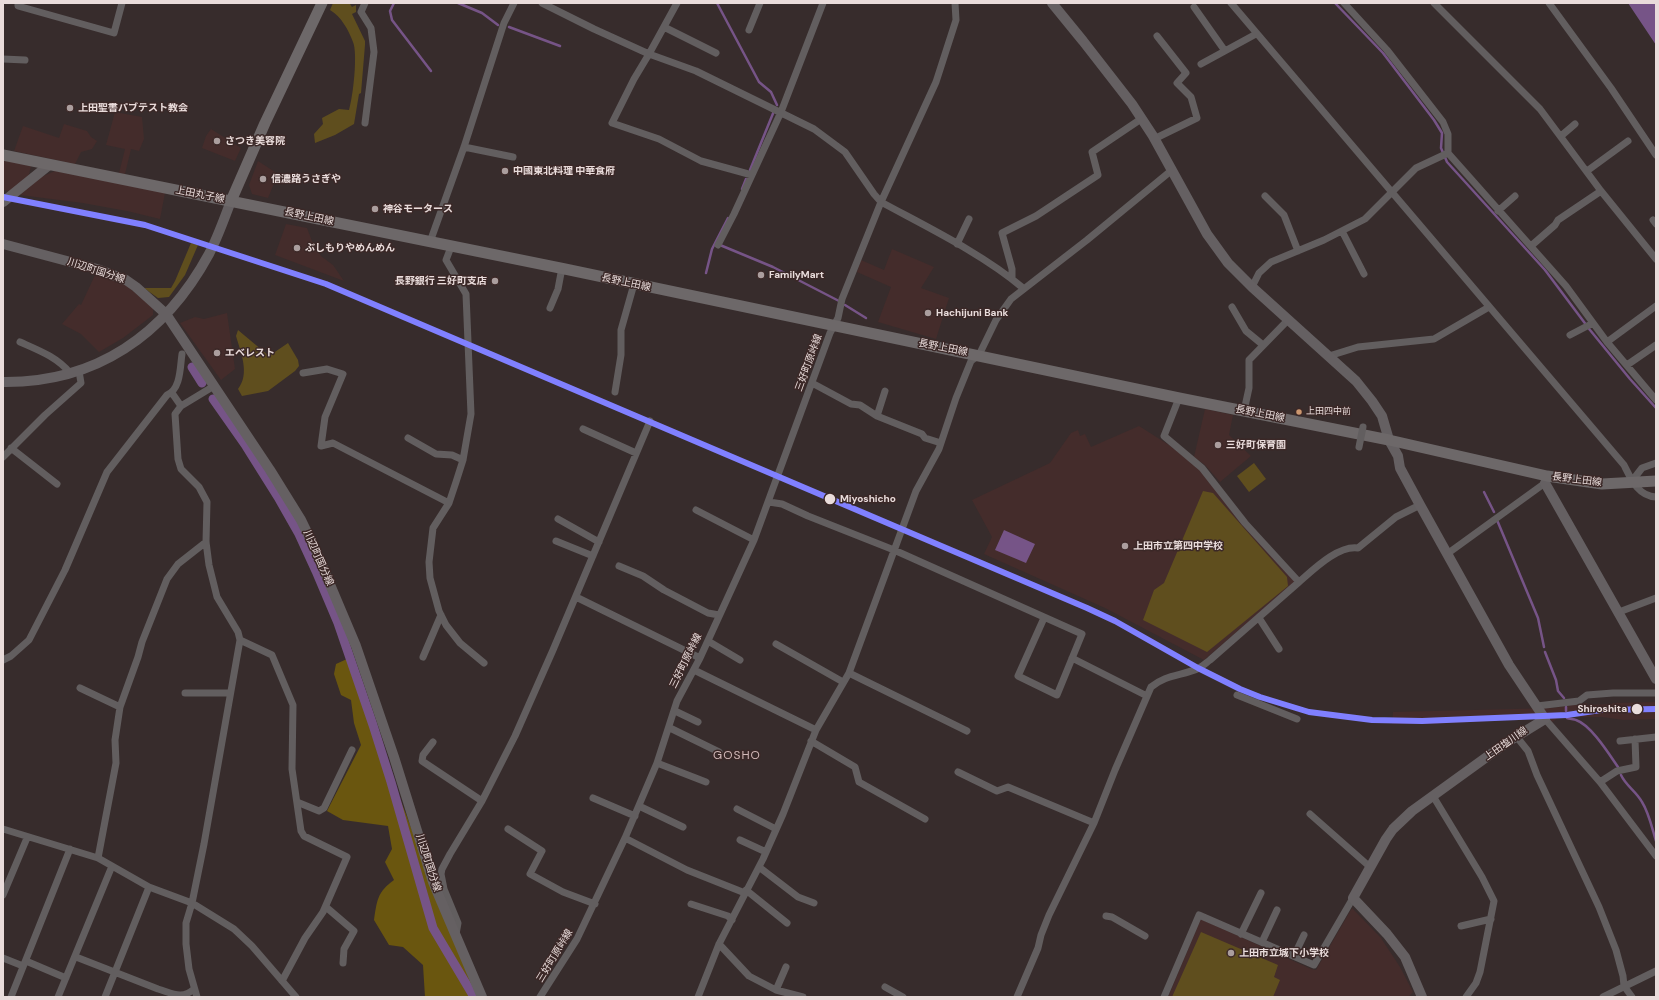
<!DOCTYPE html>
<html>
<head>
<meta charset="utf-8">
<style>
	body { margin:0 }
	#map { position:relative; width:1659px; height:1000px; overflow:hidden; background:#372c2c; font-family:"DM Sans",sans-serif }
	canvas { display:block }
	.frame { position:absolute; inset:0; border:4px solid #e9dcdb; pointer-events:none }
</style>
</head>
<body>
<div id="map">
<canvas width="1659" height="1000"></canvas>
<div class="frame"></div>
</div>
<script>
const g = document.querySelector('canvas').getContext('2d');
g.lineJoin = 'round';
function fill(path, color) {
  g.fillStyle = color;
  g.fill(path, 'evenodd');
}
function strokePath(path, color, width, dash) {
  g.strokeStyle = color;
  g.lineWidth = width;
  g.lineCap = dash ? 'butt' : 'round';
  g.setLineDash(dash || []);
  g.stroke(path);
}
function drawText(font, color, halo, rows, align = 'center') {
  g.font = font + ' "DM Sans","Noto Sans JP",sans-serif';
  g.lineWidth = 3;
  g.setLineDash([]);
  g.textBaseline = 'middle';
  g.strokeStyle = halo;
  g.fillStyle = color;
  for (const [text, x, y, turn = 0] of rows) {
    g.save();
    g.translate(x, y);
    g.rotate((+turn || 0) * Math.PI / 180);
    g.textAlign = isNaN(turn) ? turn : align;
    if (halo) g.strokeText(text, 0, 0);
    g.fillText(text, 0, 0);
    g.restore();
  }
}
fill(new Path2D(`
	M 115,112 L 142,117 L 144,139 L 139,151 L 131,149 L 125,174 L 119,173 L 125,149 L 106,145 Z
	M 64,124 L 87,131 L 91,137 L 97,141 L 92,149 L 81,152 L 75,164 L 14,151 L 23,126 L 59,138 Z
	M 211,129 L 241,148 L 235,161 L 202,148 L 206,136 Z
	M 3,160 L 31,166 L 28,179 L 10,191 L 3,190 Z
	M 258,161 L 278,174 L 268,198 L 252,194 L 249,185 Z
	M 55,171 L 165,193 L 160,219 L 127,211 L 83,203 L 20,195 L 41,177 Z
	M 286,224 L 307,228 L 312,241 L 321,256 L 333,265 L 344,281 L 275,255 Z
	M 892,249 L 934,267 L 921,288 L 949,298 L 936,339 L 878,322 L 891,287 L 857,272 L 861,260 L 884,270 Z
	M 96,273 L 125,284 L 153,308 L 153,315 L 123,338 L 99,352 L 81,334 L 62,324 L 79,304 L 81,305 Z
	M 227,313 L 235,369 L 221,380 L 180,323 L 195,317 L 204,319 Z
	M 1205,409 L 1233,415 L 1229,435 L 1251,456 L 1220,482 L 1205,465 L 1194,457 Z
	M 1139,426 L 1169,445 L 1200,469 L 1295,582 L 1204,660 L 1105,608 L 984,554 L 992,537 L 972,500 L 1050,463 L 1071,433 L 1078,430 L 1080,436 L 1085,434 L 1091,447 Z
	M 1656,702 L 1656,719 L 1624,720 L 1602,717 L 1560,717 L 1552,722 L 1547,718 L 1432,724 L 1392,724 L 1393,712 L 1553,708 L 1587,703 L 1587,705 L 1612,704 L 1613,703 Z
	M 1352,908 L 1381,938 L 1400,967 L 1413,992 L 1408,997 L 1168,997 L 1201,919 L 1311,969 L 1316,970 Z`), '#442c2b');
fill(new Path2D(`
	M 333,3 L 352,3 L 350,4 L 352,7 L 356,5 L 356,12 L 352,14 L 365,41 L 365,45 L 361,93 L 359,94 L 354,124 L 335,135 L 315,143 L 314,134 L 323,124 L 322,118 L 339,109 L 349,110 C 353,97 358,54 353,42 C 349,31 341,16 330,10 Z
	M 191,243 L 198,245 L 185,275 L 169,297 L 158,298 L 144,288 L 171,288 L 175,281 Z
	M 238,330 L 269,356 L 288,343 L 298,360 L 299,366 L 295,371 L 268,391 L 242,396 L 238,389 C 250,374 241,353 236,336 Z
	M 1254,463 L 1266,479 L 1249,492 L 1237,476 Z
	M 1203,491 L 1213,493 L 1287,577 L 1288,586 L 1207,652 L 1143,620 L 1154,590 L 1164,583 Z
	M 1201,932 L 1278,965 L 1274,977 L 1280,980 L 1273,997 L 1172,997 Z`), '#5f4e1e');
fill(new Path2D(`
	M 347,659 L 378,746 L 406,814 L 437,899 L 471,972 L 476,997 L 425,997 L 423,965 L 403,947 L 389,945 L 374,920 C 377,901 377,892 394,880 L 385,862 L 392,849 L 388,826 L 343,820 L 327,811 L 361,745 L 354,723 L 351,700 L 341,695 L 334,674 L 336,664 Z`), '#6a560f');
fill(new Path2D(`
	M 1628,3 L 1656,3 L 1656,45 Z
	M 1004,530 L 1035,544 L 1026,563 L 995,550 Z`), '#765487');
strokePath(new Path2D(`
	M 394,3 L 390,11 L 392,20 L 431,71
	M 458,3 L 482,13 L 498,25
	M 717,3 L 759,82 L 771,92 L 777,105
	M 1335,3 L 1383,53 L 1434,120 L 1442,133 L 1441,148 L 1447,162 L 1545,270 L 1590,330 L 1630,379 L 1656,408
	M 509,27 L 560,46
	M 750,170 L 774,111
	M 742,189 L 746,179
	M 720,245 L 773,267 L 839,301
	M 706,273 L 712,249 L 728,218
	M 845,305 L 866,318
	M 1484,492 L 1494,512
	M 1497,520 L 1538,618 L 1544,647
	M 1545,652 L 1556,680 L 1558,691 L 1564,698
	M 1566,711 L 1566,707
	M 1567,718 C 1570,719 1574,719 1576,720 C 1591,725 1609,754 1618,767
	M 1621,775 C 1626,786 1636,791 1642,802 C 1649,813 1652,828 1656,841`), '#765487', 2.5);
strokePath(new Path2D(`
	M 192,367 L 202,383
	M 213,399 L 246,446 L 278,497 L 299,534 L 316,571 L 338,623 L 373,725 L 391,782 L 433,928 L 474,997`), '#765487', 9);
strokePath(new Path2D(`
	M 18,3 L 18,6 L 114,33 L 122,3
	M 365,3 L 361,12 L 371,28 L 374,52 L 365,123
	M 542,3 L 594,29 L 649,54 L 696,71 L 814,129 L 845,152 L 874,194 L 881,202 C 927,227 983,254 1023,288
	M 677,3 L 649,54 L 634,79 L 612,123 L 659,139 L 701,161 L 752,175
	M 1231,3 L 1624,465 C 1631,479 1638,496 1656,497
	M 1344,3 L 1387,50 L 1443,122 L 1448,134 L 1448,153 L 1566,286 L 1607,342 L 1656,400
	M 1434,3 L 1540,109 L 1601,191 L 1656,259
	M 1549,3 L 1611,88 L 1656,155
	M 1194,7 L 1225,51
	M 664,27 L 716,53
	M 749,30 L 760,3
	M 3,59 L 25,60
	M 1201,64 L 1256,34
	M 1561,136 L 1575,124
	M 1154,139 L 1197,118 L 1191,97 L 1177,83 L 1186,73 L 1157,36
	M 464,147 L 513,157
	M 1587,171 L 1628,141
	M 1265,196 L 1284,215 L 1298,251
	M 1498,211 L 1515,196
	M 1653,220 L 1656,224
	M 1342,231 L 1364,274
	M 430,242 L 464,147 L 504,23 L 514,3
	M 957,244 L 969,219
	M 718,245 L 734,214 L 781,112 L 823,3
	M 1531,246 L 1555,225 L 1558,220 L 1601,191
	M 451,247 L 446,260 L 466,294 L 471,414 L 463,460 L 456,482 L 449,503 L 433,528 L 429,562 L 430,578 L 439,611 L 446,625 L 460,643 L 484,663
	M 1012,278 L 1012,269 L 1002,233 L 1036,216 L 1098,175 L 1092,152 L 1141,119
	M 1252,287 L 1259,273 L 1271,262 L 1324,240 L 1365,219 L 1416,168 L 1448,153
	M 1232,307 L 1246,331 L 1263,345
	M 550,308 L 558,289 L 561,273 L 565,269
	M 1570,335 L 1593,323
	M 20,342 C 38,350 57,357 70,373
	M 1607,342 L 1656,306
	M 1329,356 L 1358,347 L 1434,339 L 1489,307
	M 1627,365 L 1656,345
	M 303,373 L 327,369 L 343,374 L 325,417 L 321,446 L 333,443 L 449,503
	M 812,383 L 851,404 L 860,405 L 877,416 L 922,434 L 925,438 L 941,443
	M 615,392 L 621,355 L 621,330 L 634,284
	M 172,393 L 181,406
	M 1244,411 L 1249,388 L 1249,360 L 1288,320
	M 877,416 L 885,391
	M 583,429 L 636,453
	M 408,438 L 436,454 L 452,455 L 463,460
	M 11,448 L 57,484
	M 3,457 L 45,415 L 81,383 L 79,371
	M 1632,481 L 1642,468 L 1656,463
	M 769,502 L 782,504 L 808,516 L 894,550 L 1082,634 L 1057,695 L 1018,676 L 1044,618
	M 696,510 L 754,540
	M 558,519 L 599,542
	M 556,541 L 593,556
	M 1447,554 L 1545,483 L 1546,480
	M 619,566 L 643,576 L 664,590 L 708,613 L 719,615
	M 1299,582 C 1313,570 1338,545 1358,548 L 1396,517 L 1420,505
	M 576,597 L 700,658
	M 1619,612 L 1656,598
	M 1259,618 L 1279,649
	M 240,640 L 272,655 L 293,705 L 292,769 L 301,831 L 304,836 L 347,857 L 323,912 L 305,938 L 282,981
	M 708,641 L 740,660
	M 776,644 L 843,682
	M 423,657 L 441,615
	M 1072,658 L 1147,696
	M 3,660 L 11,656 L 29,640 L 65,570 L 107,472 L 167,395 C 181,389 180,367 182,354
	M 694,670 L 816,730
	M 849,673 L 967,731
	M 80,688 L 120,707
	M 185,693 L 230,693
	M 1237,695 L 1297,719
	M 1537,706 L 1579,701 L 1587,695 L 1613,693 L 1656,693
	M 675,711 L 698,722
	M 1545,719 L 1600,782 L 1656,856
	M 670,728 L 719,752
	M 1516,736 L 1528,751 L 1537,775 L 1599,907 L 1616,950 L 1623,976 L 1624,986 L 1632,997
	M 811,741 L 855,767 L 859,782 L 925,819
	M 1620,741 L 1656,737
	M 433,742 L 423,755 L 422,761 L 482,801
	M 657,763 L 706,782
	M 958,772 L 997,791 L 1008,787 L 1094,823
	M 1600,782 L 1617,771 L 1636,767 L 1635,739
	M 1433,796 L 1482,877 L 1494,901 L 1480,972 L 1476,983 L 1466,997
	M 593,798 L 635,816
	M 297,802 L 319,811 L 324,808 L 352,750
	M 639,806 L 683,827
	M 737,809 L 776,829
	M 1310,814 L 1370,867
	M 3,829 L 98,858 L 149,887 L 192,903 L 234,929 L 252,946 L 296,997
	M 508,829 L 542,851 L 530,874 L 563,892 L 595,904
	M 625,838 L 687,870 L 745,893
	M 740,840 L 766,852
	M 98,858 L 116,763 L 115,740 L 120,707 L 138,657 L 142,642 L 167,579 L 178,564 L 206,542
	M 759,867 L 798,897 L 814,903
	M 746,890 L 787,923
	M 3,895 L 27,838
	M 691,904 L 728,916 L 732,920
	M 326,907 L 354,931 L 344,949 L 343,963
	M 1106,916 L 1112,917 L 1145,936
	M 1461,926 L 1491,919
	M 456,934 L 458,923 L 444,889 L 441,874 L 442,869 L 450,854 L 482,801 L 515,736 L 553,650 L 650,421
	M 1241,934 L 1261,893
	M 1262,942 L 1277,910
	M 719,944 L 749,976 L 776,990 L 803,997
	M 1294,956 L 1304,935
	M 76,957 L 158,989 C 172,993 182,1000 194,989
	M 3,958 L 23,966
	M 26,961 L 66,978
	M 885,987 L 903,997
	M 776,990 L 786,967
	M 11,997 L 70,849
	M 58,997 L 112,866
	M 105,997 L 149,887
	M 197,997 L 189,969 L 186,944 L 186,923 L 192,903 L 204,844 L 240,640 L 238,632 L 217,597 L 209,565 L 206,542 L 207,502 L 199,487 L 181,469 L 178,459 L 175,414 L 181,406 L 214,386
	M 540,997 L 577,939 L 625,838 L 657,763 L 677,701 L 700,658 L 754,540 L 830,333 L 838,318 L 842,299 L 881,202 L 936,82 L 956,20 L 955,3
	M 698,997 L 719,944 L 763,859 L 783,814 L 816,730 L 849,673 L 916,491 L 939,449 L 956,398 L 971,361 L 979,355 L 996,320 L 1011,299 L 1087,240 L 1172,170
	M 1017,997 L 1038,948 L 1041,935 L 1049,915 L 1094,823 L 1115,770 L 1151,687 C 1166,674 1183,676 1199,668 C 1203,666 1206,663 1210,660 L 1299,582 L 1245,523 L 1202,468 L 1164,436 L 1179,398
	M 1164,997 L 1199,915 L 1314,965 L 1353,898
	M 1603,997 L 1656,971`), '#625e5f', 7);
strokePath(new Path2D(`
	M 1052,3 L 1083,41 L 1132,104 L 1153,136 L 1207,234 L 1228,263 L 1252,287 L 1356,381 L 1372,401 L 1382,416 L 1389,440 L 1398,456 L 1400,468 L 1420,505 L 1509,665 L 1545,719 L 1506,743 L 1412,811 L 1393,829 L 1386,839 L 1353,898 L 1387,934 L 1405,957 L 1422,997
	M 3,202 L 49,165
	M 3,244 L 97,269 L 126,280 L 136,287 L 166,314 L 270,470 L 301,520 L 315,549 L 356,646 L 394,757 L 433,882 L 482,997
	M 3,382 C 96,383 165,335 209,254 C 218,237 224,219 231,201
	M 1545,483 L 1656,679`), '#656062', 10);
strokePath(new Path2D(`
	M 3,155 L 565,269 L 1179,398 L 1389,440 L 1547,476 L 1602,484 L 1656,481
	M 231,201 L 265,123 L 322,3`), '#6d6869', 11);
strokePath(new Path2D(`
	M 1359,447 L 1363,427`), '#625e5f', 7);
strokePath(new Path2D(`
	M 3,197 L 145,225 L 326,284 L 1087,608 L 1115,621 L 1198,668 L 1240,689 L 1260,697 L 1309,712 L 1372,720 L 1422,721 L 1567,715 L 1601,710 L 1656,709`), '#8080ff', 6);
for (const [x, y, r, color] of [
	[70,108,4,"#ab9e9e"],
	[217,141,4,"#ab9e9e"],
	[505,171,4,"#ab9e9e"],
	[263,179,4,"#ab9e9e"],
	[375,209,4,"#ab9e9e"],
	[297,248,4,"#ab9e9e"],
	[761,275,4,"#ab9e9e"],
	[495,281,4,"#ab9e9e"],
	[928,313,4,"#ab9e9e"],
	[217,353,4,"#ab9e9e"],
	[1299,412,3.5,"#cd976f"],
	[1218,445,4,"#ab9e9e"],
	[830,499,6,"#e9dcdb"],
	[1125,546,4,"#ab9e9e"],
	[1637,709,6,"#e9dcdb"],
	[1231,953,4,"#ab9e9e"]
]) {
  const dot = new Path2D();
  dot.arc(x, y, r, 0, 2 * Math.PI);
  g.fillStyle = color;
  g.fill(dot);
  strokePath(dot, '#3b2827', 1.5);
}
drawText('9px', '#e9dcdb', '#3b2827', [
	["上田四中前",1306,412]
], 'left');
drawText('bold 10px', '#e9dcdb', '#3b2827', [
	["上田聖書パブテスト教会",78,108],
	["さつき美容院",225,141],
	["中國東北料理 中華食府",513,171],
	["信濃路うさぎや",271,179],
	["神谷モータース",383,209],
	["ぶしもりやめんめん",305,248],
	["FamilyMart",769,275],
	["長野銀行 三好町支店",487,281,"right"],
	["Hachijuni Bank",936,313],
	["エベレスト",225,353],
	["三好町保育園",1226,445],
	["上田市立第四中学校",1133,546],
	["上田市立城下小学校",1239,953]
], 'left');
drawText('10px', '#e9dcdb', '#3b2827', [
	["上田丸子線",200,195,11],
	["長野上田線",309,217,12],
	["川辺町国分線",96,271,18],
	["長野上田線",626,283,12],
	["長野上田線",943,348,11],
	["三好町原峠線",809,363,-70],
	["長野上田線",1260,414,11],
	["長野上田線",1577,480,7],
	["川辺町国分線",318,558,66],
	["三好町原峠線",686,661,-64],
	["上田塩川線",1506,744,-35],
	["川辺町国分線",428,863,72],
	["三好町原峠線",555,956,-59]
]);
drawText('bold 10px', '#e9dcdb', '#3b2827', [
	["Miyoshicho",840,499],
	["Shiroshita",1627,709,"right"]
], 'left');
g.letterSpacing = '1px';
drawText('12px', '#d2b9b8', '#3b2827', [
	["GOSHO",737,756]
]);
g.letterSpacing = '0px';
</script>
</body>
</html>
